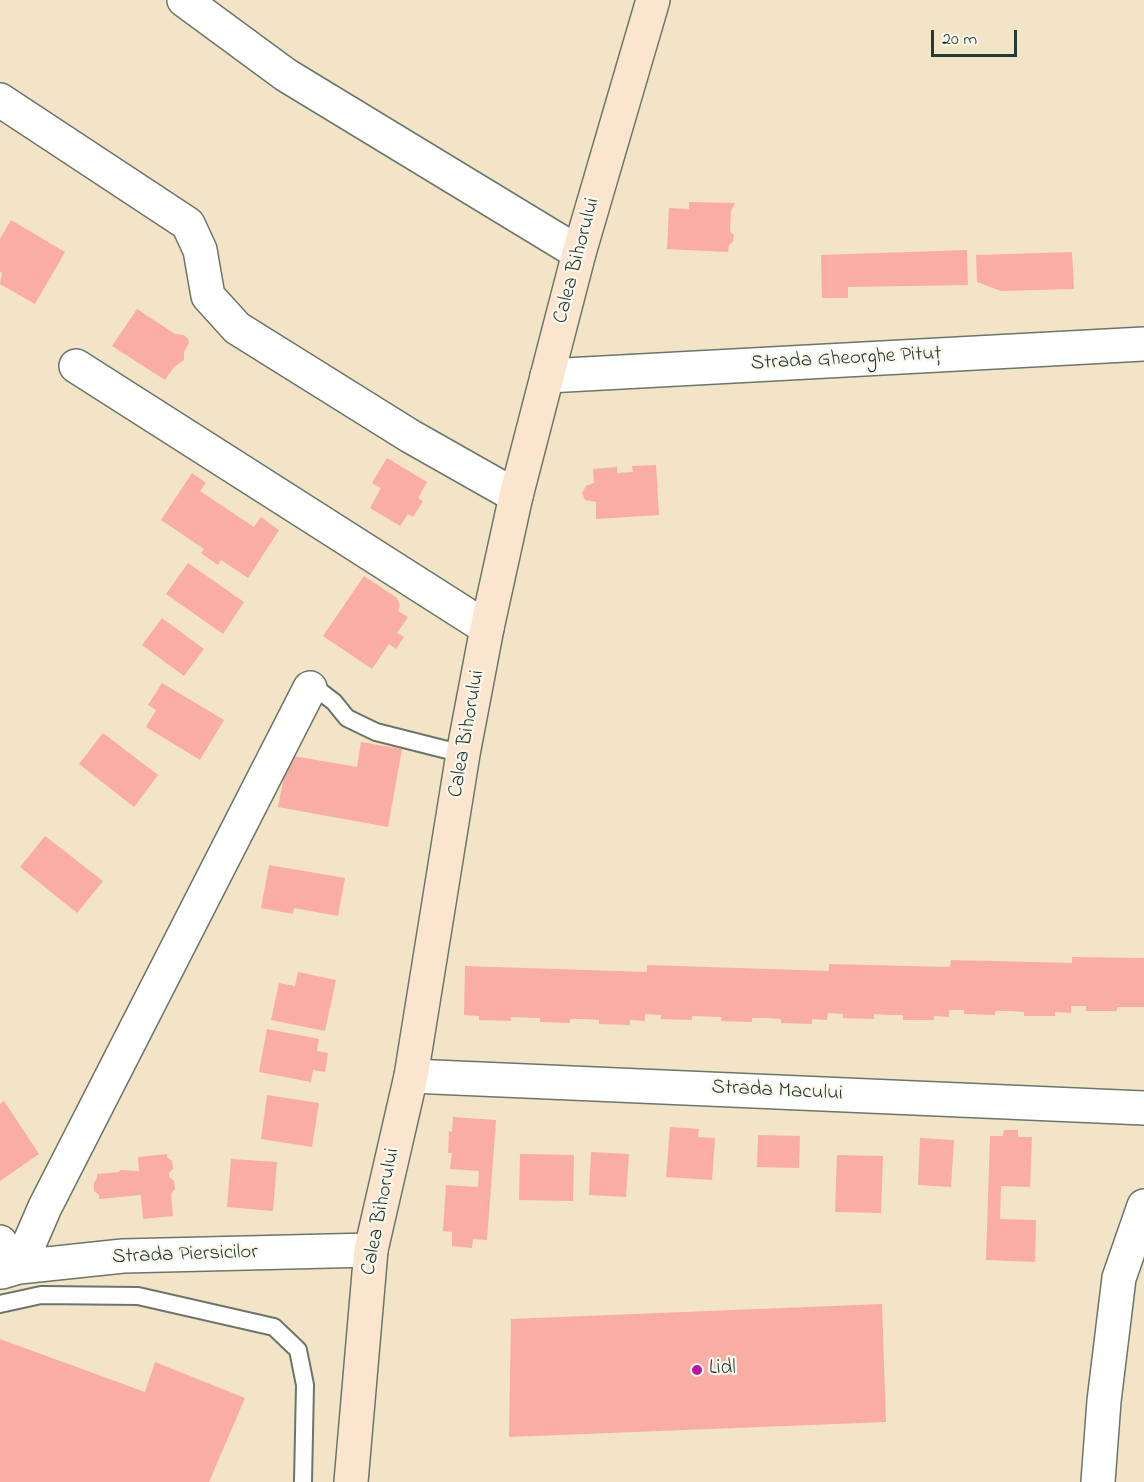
<!DOCTYPE html>
<html>
<head>
<meta charset="utf-8">
<style>
	body { margin:0 }
	#map { position:relative; width:1144px; height:1482px; overflow:hidden; background:#f3e3c7; font-family:"Indie Flower",sans-serif }
	canvas { display:block }
	.scale { position:absolute; left:931px; top:30px; width:86px; height:27px; box-sizing:border-box; border:3px solid #1f3d34; border-top:0; padding-left:8px; font-size:18px; line-height:21px; white-space:nowrap; color:#1f3d34; -webkit-text-stroke:4px #fbf7ec; paint-order:stroke }
</style>
</head>
<body>
<div id="map">
<canvas width="1144" height="1482"></canvas>
<div class="scale">20 m</div>
</div>
<script>
const g = document.querySelector('canvas').getContext('2d');
g.lineJoin = 'round';
function fill(path, color) {
  g.fillStyle = color;
  g.fill(path, 'evenodd');
}
function strokePath(path, color, width, dash) {
  g.strokeStyle = color;
  g.lineWidth = width;
  g.lineCap = dash ? 'butt' : 'round';
  g.setLineDash(dash || []);
  g.stroke(path);
}
function drawText(font, color, halo, rows, align = 'center') {
  g.font = font + ' "Indie Flower",sans-serif';
  g.lineWidth = 4.5;
  g.setLineDash([]);
  g.textBaseline = 'middle';
  g.strokeStyle = halo;
  g.fillStyle = color;
  for (const [text, x, y, turn = 0] of rows) {
    g.save();
    g.translate(x, y);
    g.rotate((+turn || 0) * Math.PI / 180);
    g.textAlign = isNaN(turn) ? turn : align;
    if (halo) g.strokeText(text, 0, 0);
    g.fillText(text, 0, 0);
    g.restore();
  }
}
fill(new Path2D(`
	M 689,202 L 735,203 L 731,211 L 730,232 L 734,235 L 733,241 L 729,245 L 728,252 L 667,249 L 669,208 L 689,209 Z
	M 11,220 L 65,252 L 35,304 L 0,284 L 2,273 L 0,272 L 0,239 Z
	M 967,250 L 968,285 L 848,287 L 848,298 L 822,298 L 821,255 Z
	M 1072,252 L 1074,289 L 1001,291 L 977,282 L 976,255 Z
	M 137,309 L 175,334 L 184,335 L 188,339 L 189,343 L 184,352 L 184,360 L 174,367 L 165,380 L 112,346 Z
	M 387,458 L 427,482 L 418,498 L 423,501 L 413,517 L 408,514 L 400,526 L 370,508 L 381,488 L 372,483 Z
	M 656,465 L 659,515 L 596,519 L 596,502 L 585,500 L 582,493 L 586,486 L 594,483 L 593,469 L 617,467 L 617,473 L 633,472 L 632,466 Z
	M 192,473 L 206,483 L 200,491 L 254,527 L 261,517 L 279,530 L 248,578 L 221,560 L 218,565 L 201,553 L 204,549 L 161,520 Z
	M 188,563 L 244,602 L 223,634 L 166,594 Z
	M 364,576 L 397,598 L 400,605 L 398,611 L 408,617 L 397,633 L 404,637 L 396,649 L 389,644 L 372,669 L 323,636 Z
	M 162,618 L 204,649 L 184,676 L 142,645 Z
	M 162,683 L 224,720 L 200,760 L 146,727 L 156,710 L 148,705 Z
	M 103,733 L 158,775 L 134,807 L 79,764 Z
	M 361,742 L 402,749 L 388,827 L 278,807 L 288,755 L 357,767 Z
	M 45,836 L 103,881 L 77,913 L 20,867 Z
	M 269,865 L 345,878 L 338,916 L 294,908 L 293,914 L 261,908 Z
	M 1072,957 L 1144,958 L 1144,1007 L 1117,1007 L 1117,1011 L 1086,1011 L 1086,1006 L 1071,1006 L 1071,1013 L 1055,1012 L 1055,1016 L 1024,1016 L 1024,1012 L 1010,1011 L 995,1011 L 995,1015 L 964,1014 L 964,1010 L 949,1010 L 949,1017 L 934,1016 L 934,1020 L 903,1020 L 903,1015 L 889,1015 L 874,1014 L 874,1019 L 843,1018 L 843,1014 L 828,1013 L 827,1020 L 812,1019 L 812,1024 L 781,1023 L 781,1019 L 767,1018 L 752,1018 L 752,1022 L 721,1021 L 722,1017 L 692,1016 L 692,1020 L 661,1019 L 661,1015 L 645,1014 L 645,1021 L 630,1020 L 630,1025 L 599,1024 L 599,1020 L 585,1019 L 570,1019 L 570,1023 L 540,1022 L 540,1018 L 510,1017 L 511,1021 L 479,1020 L 479,1016 L 464,1015 L 465,966 L 647,972 L 647,965 L 829,971 L 829,964 L 950,967 L 951,960 L 1072,963 Z
	M 298,972 L 336,980 L 325,1031 L 271,1020 L 279,983 L 295,986 Z
	M 267,1029 L 319,1039 L 317,1051 L 328,1053 L 325,1072 L 313,1070 L 311,1082 L 259,1072 Z
	M 267,1095 L 319,1103 L 312,1147 L 261,1139 Z
	M 4,1101 L 39,1154 L 0,1181 L 0,1104 Z
	M 453,1117 L 496,1120 L 487,1240 L 473,1239 L 472,1248 L 452,1246 L 452,1232 L 443,1231 L 446,1185 L 478,1187 L 479,1171 L 450,1169 L 452,1153 L 448,1153 L 449,1131 L 452,1132 Z
	M 670,1127 L 699,1129 L 698,1137 L 715,1138 L 712,1180 L 666,1177 Z
	M 1004,1130 L 1018,1130 L 1018,1137 L 1032,1137 L 1030,1187 L 1001,1186 L 1000,1219 L 1036,1220 L 1035,1262 L 986,1260 L 990,1136 L 1003,1136 Z
	M 758,1135 L 800,1136 L 799,1168 L 757,1167 Z
	M 920,1138 L 954,1140 L 951,1187 L 918,1185 Z
	M 591,1152 L 629,1154 L 626,1197 L 589,1195 Z
	M 167,1154 L 167,1157 L 172,1161 L 173,1169 L 169,1173 L 169,1177 L 174,1181 L 175,1189 L 171,1194 L 173,1216 L 143,1219 L 141,1195 L 99,1199 L 99,1195 L 94,1191 L 94,1183 L 97,1178 L 97,1174 L 119,1172 L 120,1170 L 139,1171 L 138,1157 Z
	M 520,1154 L 574,1155 L 573,1201 L 519,1200 Z
	M 837,1155 L 883,1156 L 881,1213 L 835,1212 Z
	M 231,1159 L 277,1162 L 273,1211 L 227,1207 Z
	M 882,1304 L 886,1422 L 509,1437 L 511,1319 Z
	M 0,1339 L 145,1392 L 155,1362 L 245,1398 L 209,1482 L 0,1482 Z`), '#faada3');
const service = new Path2D(`
	M 310,688 L 321,692 L 334,702 L 347,718 L 376,732 L 463,754
	M 0,1304 L 41,1295 L 138,1296 L 274,1327 L 298,1350 L 305,1385 L 303,1482`);
const minor = new Path2D(`
	M 184,0 L 286,75 L 579,253
	M 0,100 L 188,224 L 200,250 L 208,296 L 237,328 L 410,436 L 516,496
	M 76,366 L 487,628
	M 547,376 L 1144,344
	M 411,1076 L 1144,1108
	M 0,1242 L 19,1267 L 45,1207 L 310,688
	M 2,1272 L 19,1267 L 123,1256 L 371,1250
	M 1098,1482 L 1104,1401 L 1119,1278 L 1144,1206`);
const secondary = new Path2D(`
	M 351,1482 L 371,1250 L 411,1076 L 463,754 L 487,628 L 516,496 L 579,253 L 653,0`);
strokePath(service, '#697767', 20);
strokePath(minor, '#697767', 36);
strokePath(secondary, '#697767', 36);
strokePath(service, '#fff', 16);
strokePath(minor, '#fff', 33);
strokePath(secondary, '#fbe5cf', 33);
for (const [x, y, r, color] of [
	[697,1370,6,"#b5179e"]
]) {
  const dot = new Path2D();
  dot.arc(x, y, r, 0, 2 * Math.PI);
  g.fillStyle = color;
  g.fill(dot);
  strokePath(dot, '#fbf7ec', 2);
}
drawText('21px', '#1f3d34', '#fbf7ec', [
	["Calea Bihorului",578,261,-75],
	["Strada Gheorghe Pituț",846,360,-3],
	["Calea Bihorului",468,734,-80],
	["Strada Macului",777,1092,3],
	["Calea Bihorului",382,1212,-79],
	["Strada Piersicilor",185,1256,-2]
]);
drawText('21px', '#1f3d34', '#fbf7ec', [
	["Lidl",709,1370]
], 'left');
</script>
</body>
</html>
